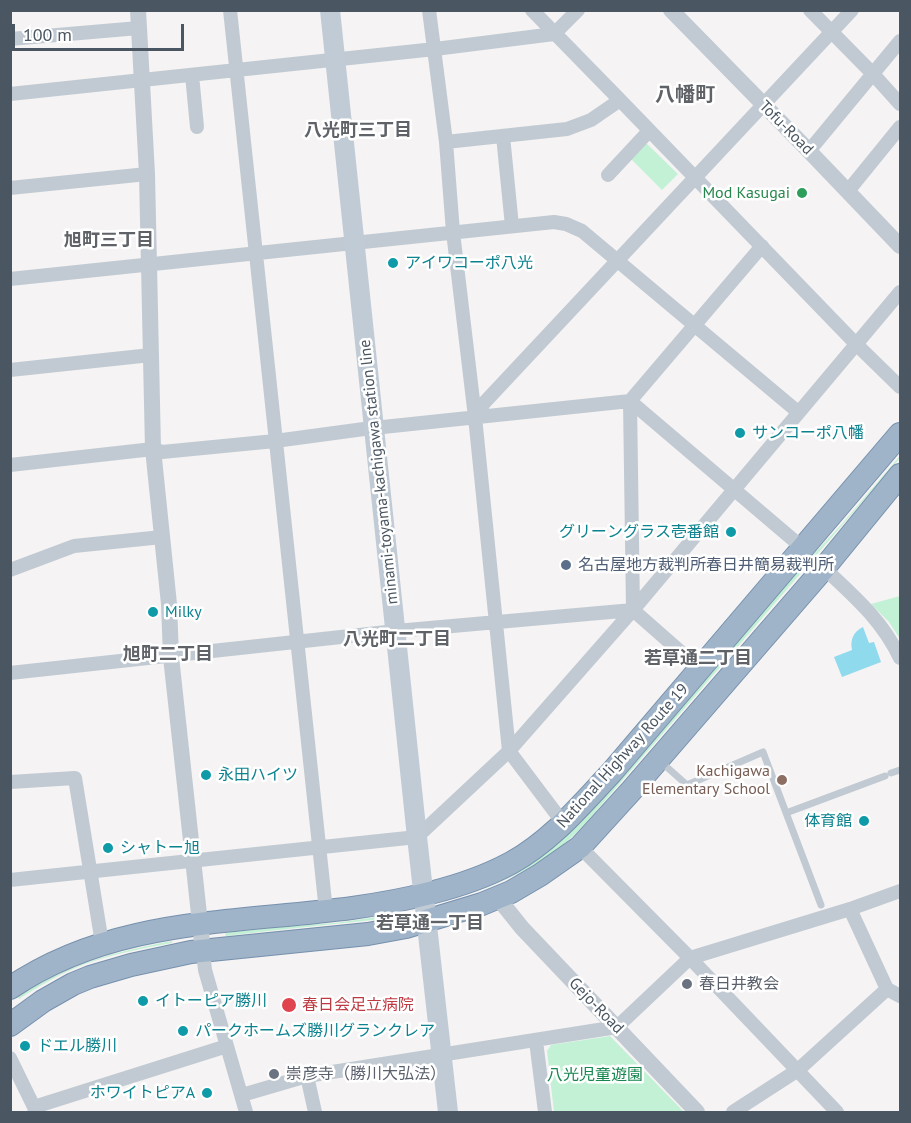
<!DOCTYPE html>
<html>
<head>
<meta charset="utf-8">
<style>
	body { margin:0 }
	#map { position:relative; width:911px; height:1123px; overflow:hidden; background:#f5f3f3; font-family:"PT Sans",sans-serif }
	canvas { display:block }
	.frame { position:absolute; inset:0; border:12px solid #4a5661; pointer-events:none }
	.scale { position:absolute; left:12px; top:24px; width:172px; height:27px; box-sizing:border-box; border:3px solid #4a5661; border-top:0; padding-left:8px; font-size:18px; line-height:21px; white-space:nowrap; color:#4a5661; -webkit-text-stroke:4px #fff; paint-order:stroke }
</style>
</head>
<body>
<div id="map">
<canvas width="911" height="1123"></canvas>
<div class="frame"></div>
<div class="scale">100 m</div>
</div>
<script>
const g = document.querySelector('canvas').getContext('2d');
g.lineJoin = 'round';
function fill(path, color) {
  g.fillStyle = color;
  g.fill(path, 'evenodd');
}
function strokePath(path, color, width, dash) {
  g.strokeStyle = color;
  g.lineWidth = width;
  g.lineCap = dash ? 'butt' : 'round';
  g.setLineDash(dash || []);
  g.stroke(path);
}
function drawText(font, color, halo, rows, align = 'center') {
  g.font = font + ' "PT Sans","Noto Sans JP",sans-serif';
  g.lineWidth = 5;
  g.setLineDash([]);
  g.textBaseline = 'middle';
  g.strokeStyle = halo;
  g.fillStyle = color;
  for (const [text, x, y, turn = 0] of rows) {
    g.save();
    g.translate(x, y);
    g.rotate((+turn || 0) * Math.PI / 180);
    g.textAlign = isNaN(turn) ? turn : align;
    if (halo) g.strokeText(text, 0, 0);
    g.fillText(text, 0, 0);
    g.restore();
  }
}
fill(new Path2D(`
	M 645,142 L 678,174 L 662,190 L 630,158 Z
	M 900,456 L 900,458 L 603,803 C 591,817 579,832 564,844 C 536,868 491,888 455,898 L 455,896 L 502,878 L 794,575 L 840,526 Z
	M 900,596 L 900,639 L 889,622 L 871,604 Z
	M 398,914 L 398,917 C 340,924 283,929 226,936 L 225,933 L 281,927 L 335,923 Z
	M 172,941 L 172,943 C 143,948 113,954 85,964 C 62,973 40,985 19,999 L 18,997 C 69,964 113,952 172,941 Z
	M 610,1036 L 684,1112 L 554,1112 L 547,1051 L 551,1045 Z`), '#c3f1d5');
fill(new Path2D(`
	M 863,627 L 869,643 L 874,642 L 881,662 L 842,677 L 834,657 L 852,650 C 850,640 853,632 863,627 Z`), '#90daee');
const trunk = new Path2D(`
	M 10,988 C 136,902 290,930 430,893 C 458,886 485,877 511,863 C 551,841 580,806 611,773 L 900,434
	M 10,1025 L 43,1001 L 73,984 L 90,977 L 131,965 L 191,952 L 368,934 L 406,927 L 482,904 L 511,892 L 540,875 L 580,847 L 631,791 L 824,568 L 900,475`);
strokePath(trunk, '#7690ad', 24);
strokePath(new Path2D(`
	M 660,761 L 687,785 L 763,752 L 821,905
	M 891,773 L 900,770
	M 786,813 L 885,776`), '#c1cad2', 7);
strokePath(new Path2D(`
	M 230,10 L 326,911
	M 429,10 L 446,142 L 453,232 L 475,417 L 509,751 L 564,824
	M 532,10 L 620,100 L 856,344 L 900,387
	M 810,10 L 873,74 L 900,104
	M 10,39 L 139,28
	M 192,75 L 197,127
	M 10,94 L 435,49 L 554,34 L 578,10
	M 503,136 L 512,226
	M 446,142 L 567,129 L 591,120 L 620,100
	M 809,151 L 900,41
	M 608,175 L 649,131
	M 10,188 L 147,174
	M 848,191 L 900,127
	M 10,279 L 554,222 L 566,224 L 582,231 L 798,412
	M 10,370 L 151,355
	M 630,401 L 804,549
	M 475,417 L 484,403 L 852,10
	M 10,465 L 153,449 L 162,452 L 275,441 L 364,429 L 630,401 L 762,246
	M 824,568 C 854,596 882,620 900,658
	M 10,570 L 74,546 L 162,537
	M 633,610 L 700,669
	M 10,673 L 396,631 L 633,610 L 900,292
	M 10,782 L 75,778 L 102,943
	M 580,847 L 690,958 L 837,1112
	M 10,880 L 417,837 L 509,751 L 633,610 L 630,401
	M 850,909 L 887,989 L 900,996
	M 203,951 L 205,970 L 246,1112
	M 536,1041 L 545,1112
	M 10,1058 L 34,1107 L 35,1112
	M 307,1076 L 315,1112
	M 242,1095 L 307,1076 L 617,1027 L 690,958 L 850,909 L 900,891
	M 34,1107 L 227,1046
	M 733,1112 L 798,1070 L 887,989`), '#c1cad2', 14);
strokePath(new Path2D(`
	M 138,10 L 147,174 L 153,449 L 169,604 L 171,657 L 203,951
	M 671,10 L 809,151 L 900,246
	M 498,898 L 522,928 L 697,1112`), '#c1cad2', 16);
strokePath(new Path2D(`
	M 330,10 L 417,837 L 448,1112`), '#c1cbd6', 20);
strokePath(trunk, '#9fb4c9', 22);
for (const [x, y, r, color] of [
	[802,193,6,"#2e9e5b"],
	[393,263,6,"#0f9aa8"],
	[740,433,6,"#0f9aa8"],
	[731,532,6,"#0f9aa8"],
	[566,565,6,"#5c6f8a"],
	[153,612,6,"#0f9aa8"],
	[206,775,6,"#0f9aa8"],
	[782,780,6,"#8d6e63"],
	[864,821,6,"#0f9aa8"],
	[108,848,6,"#0f9aa8"],
	[687,984,6,"#6b7280"],
	[143,1001,6,"#0f9aa8"],
	[289,1005,8,"#e0444e"],
	[183,1031,6,"#0f9aa8"],
	[25,1046,6,"#0f9aa8"],
	[274,1074,6,"#6b7280"],
	[207,1093,6,"#0f9aa8"]
]) {
  const dot = new Path2D();
  dot.arc(x, y, r, 0, 2 * Math.PI);
  g.fillStyle = color;
  g.fill(dot);
  strokePath(dot, '#fff', 2);
}
drawText('16px', '#4a5661', '#fff', [
	["Tofu-Road",786,128,45],
	["minami-toyama-kachigawa station line",379,472,-96],
	["National Highway Route 19",623,756,-48],
	["Gejo-Road",596,1006,46]
]);
drawText('16px', '#27864d', '#fff', [
	["Mod Kasugai",790,193]
], 'right');
drawText('16px', '#0d838f', '#fff', [
	["アイワコーポ八光",405,263],
	["サンコーポ八幡",752,433],
	["グリーングラス壱番館",719,532,"right"],
	["Milky",165,612],
	["永田ハイツ",218,775],
	["体育館",852,821,"right"],
	["シャトー旭",120,848],
	["イトーピア勝川",155,1001],
	["パークホームズ勝川グランクレア",195,1031],
	["ドエル勝川",37,1046],
	["ホワイトピアA",195,1093,"right"]
], 'left');
drawText('16px', '#4e5e75', '#fff', [
	["名古屋地方裁判所春日井簡易裁判所",578,565]
], 'left');
drawText('16px', '#785e54', '#fff', [
	["Kachigawa",770,771],
	["Elementary School",770,789]
], 'right');
drawText('16px', '#5b616d', '#fff', [
	["春日井教会",699,984],
	["崇彦寺（勝川大弘法）",286,1074]
], 'left');
drawText('16px', '#be3a42', '#fff', [
	["春日会足立病院",302,1005]
], 'left');
drawText('16px', '#17864f', '#fff', [
	["八光児童遊園",595,1075]
]);
drawText('bold 18px', '#5f6368', '#fff', [
	["八光町三丁目",358,131],
	["旭町三丁目",109,241],
	["八光町二丁目",397,640],
	["旭町二丁目",168,655],
	["若草通二丁目",698,659],
	["若草通一丁目",430,924]
]);
drawText('bold 20px', '#5f6368', '#fff', [
	["八幡町",685,95]
]);
</script>
</body>
</html>
